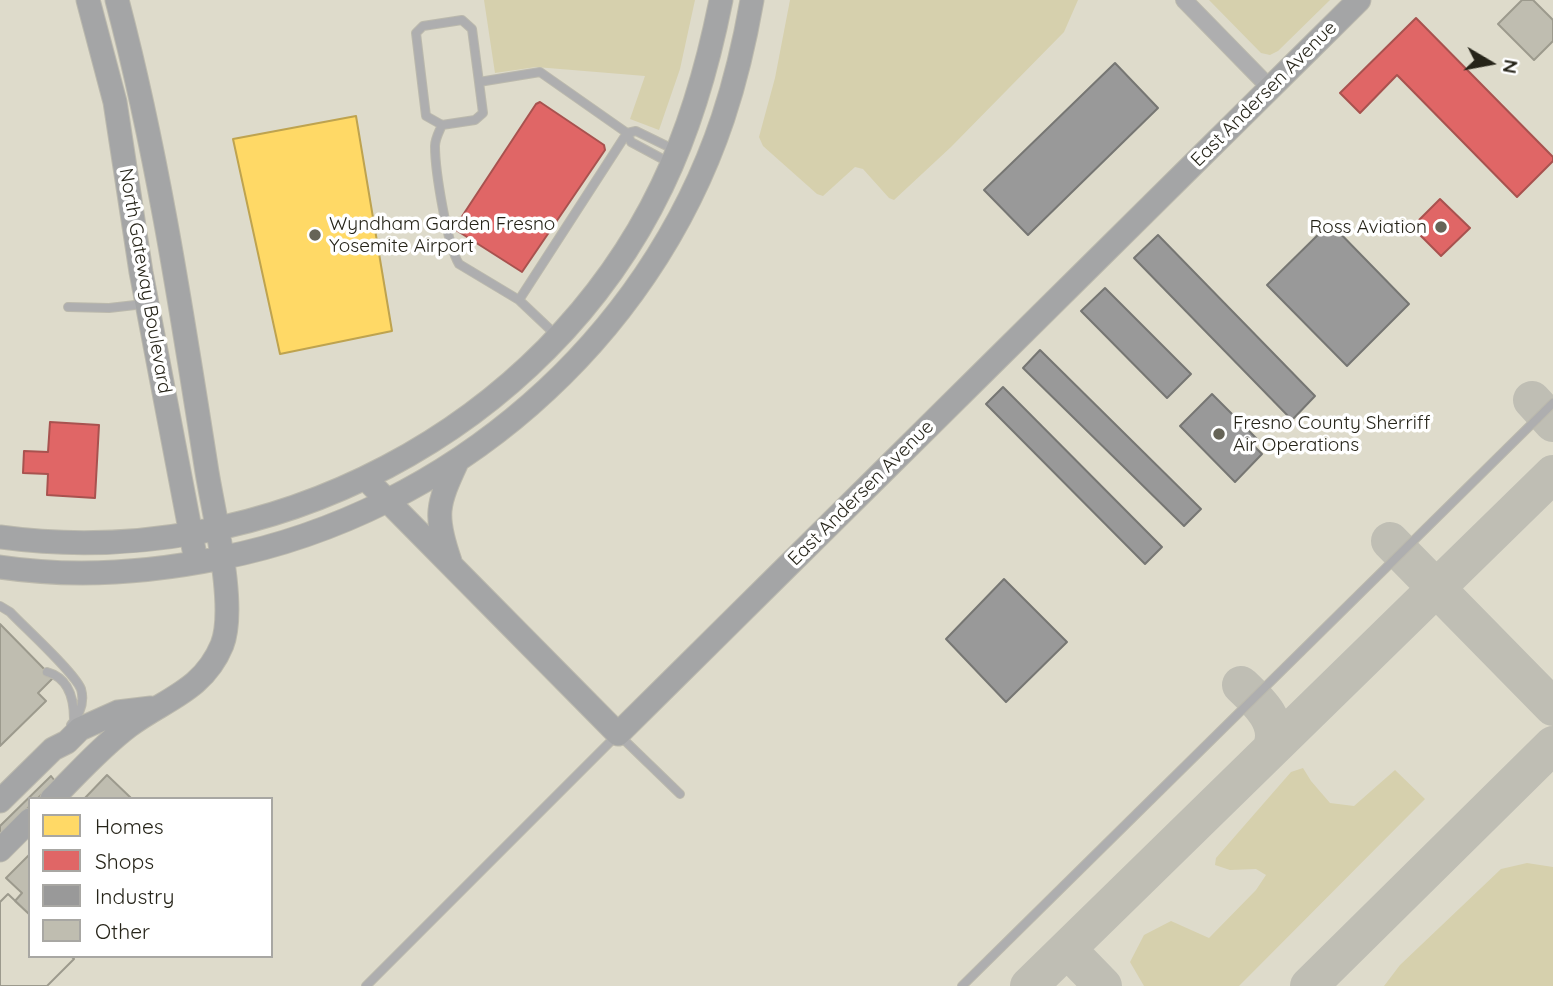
<!DOCTYPE html>
<html>
<head>
<meta charset="utf-8">
<style>
	body { margin:0 }
	#map { position:relative; width:1553px; height:986px; overflow:hidden; background:#dedbcb; font-family:Quicksand,sans-serif }
	canvas { display:block }
	.legend { position:absolute; left:28px; top:797px; width:245px; height:161px; box-sizing:border-box; background:#fff; border:2px solid #a8a7a3; margin:0; padding:9px 12px; list-style:none; font-size:21px; color:#262419 }
	.legend li { display:flex; align-items:center; gap:14px; height:35px }
	.legend b { width:35px; border:2px solid #a8a7a3 }
	.north { position:absolute; left:1455px; top:28px; width:70px; height:70px; -webkit-text-stroke:5px #fff; paint-order:stroke; rotate:100deg; font-size:19px; font-weight:700; line-height:28px; text-align:center; color:#262419 }
	.north::after { content:''; display:block; margin:auto; width:24px; height:32px; background:#262419; clip-path:polygon(50% 0,100% 100%,50% 72%,0 100%) }
</style>
</head>
<body>
<div id="map">
<canvas width="1553" height="986"></canvas>
<ul class="legend">
<li><b style="height:19px;background:#ffd966"></b>Homes</li>
<li><b style="height:19px;background:#e06666"></b>Shops</li>
<li><b style="height:19px;background:#999"></b>Industry</li>
<li><b style="height:19px;background:#bfbdb0"></b>Other</li>
</ul>
<div class="north">N</div>
</div>
<script>
const g = document.querySelector('canvas').getContext('2d');
g.lineJoin = 'round';
function fill(path, color) {
  g.fillStyle = color;
  g.fill(path, 'evenodd');
}
function strokePath(path, color, width, dash) {
  g.strokeStyle = color;
  g.lineWidth = width;
  g.lineCap = dash ? 'butt' : 'round';
  g.setLineDash(dash || []);
  g.stroke(path);
}
function drawText(font, color, halo, rows, align = 'center') {
  g.font = font + ' Quicksand,sans-serif';
  g.lineWidth = 7;
  g.setLineDash([]);
  g.textBaseline = 'middle';
  g.strokeStyle = halo;
  g.fillStyle = color;
  for (const [text, x, y, turn = 0] of rows) {
    g.save();
    g.translate(x, y);
    g.rotate((+turn || 0) * Math.PI / 180);
    g.textAlign = isNaN(turn) ? turn : align;
    if (halo) g.strokeText(text, 0, 0);
    g.fillText(text, 0, 0);
    g.restore();
  }
}
fill(new Path2D(`
	M 484,0 L 695,0 L 680,69 L 659,130 L 630,119 L 645,76 L 536,67 L 495,73 Z
	M 790,0 L 1078,0 L 1064,32 L 951,147 L 894,200 L 889,198 L 863,169 L 855,167 L 823,196 L 817,194 L 763,146 L 759,137 L 775,78 Z
	M 1209,0 L 1330,0 L 1278,51 L 1270,55 L 1261,53 Z
	M 1303,768 L 1311,781 L 1330,803 L 1354,806 L 1395,770 L 1425,799 L 1239,986 L 1144,986 L 1130,962 L 1144,935 L 1171,921 L 1209,938 L 1256,890 L 1266,875 L 1256,869 L 1230,870 L 1215,865 L 1216,858 L 1291,772 Z
	M 1527,863 L 1553,867 L 1553,986 L 1384,986 L 1400,965 L 1501,869 Z`), '#d6d0ad');
const homes = new Path2D(`
	M 356,116 L 392,331 L 280,354 L 233,139 Z`);
fill(homes, '#ffd966');
strokePath(homes, '#bea34f', 2);
const shops = new Path2D(`
	M 1416,18 L 1553,157 L 1553,161 L 1517,197 L 1397,75 L 1360,113 L 1340,93 Z
	M 540,102 L 604,145 L 605,150 L 522,272 L 456,230 L 455,227 L 536,104 Z
	M 1440,199 L 1470,228 L 1441,256 L 1412,227 Z
	M 50,422 L 99,425 L 95,498 L 47,495 L 48,474 L 23,473 L 24,451 L 48,452 Z`);
fill(shops, '#e06666');
strokePath(shops, '#a8524f', 2);
const industry = new Path2D(`
	M 1115,63 L 1158,108 L 1028,235 L 984,190 Z
	M 1330,223 L 1409,304 L 1347,366 L 1267,285 Z
	M 1158,235 L 1315,396 L 1292,420 L 1134,258 Z
	M 1105,288 L 1191,374 L 1167,398 L 1081,311 Z
	M 1040,350 L 1201,509 L 1184,526 L 1023,368 Z
	M 1003,387 L 1162,547 L 1145,564 L 986,404 Z
	M 1212,394 L 1259,441 L 1254,446 L 1262,454 L 1235,482 L 1180,426 Z
	M 1004,579 L 1067,642 L 1006,702 L 946,639 Z`);
fill(industry, '#999');
strokePath(industry, '#767673', 2);
strokePath(new Path2D(`
	M 1532,400 L 1553,423
	M 1390,541 L 1553,707
	M 1241,685 C 1258,701 1283,724 1271,749
	M 1067,949 L 1103,986
	M 1029,986 L 1553,474
	M 1309,986 L 1553,745`), '#bfbeb4', 38);
const building = new Path2D(`
	M 1522,0 L 1533,0 L 1553,20 L 1553,41 L 1534,60 L 1498,24 Z
	M 0,624 L 53,678 L 38,693 L 46,701 L 0,746 Z
	M 107,775 L 131,798 L 84,799 Z
	M 51,776 L 55,781 L 37,799 L 30,799 L 30,806 L 0,835 L 0,826 Z
	M 30,854 L 30,915 L 15,901 L 22,893 L 6,878 Z
	M 8,894 L 30,915 L 30,956 L 71,956 L 74,959 L 47,986 L 0,986 L 0,902 Z
	M 8,894 L 30,915 L 30,956 L 71,956 L 74,959 L 47,986 L 0,986 L 0,902 Z`);
fill(building, '#bfbdb0');
strokePath(building, '#9c9a8d', 2);
const lane = new Path2D(`
	M 479,82 L 483,113 L 475,120 L 442,125 L 426,116 L 416,33 L 423,26 L 462,20 L 472,29 L 479,82 L 540,72 L 627,133 L 519,300 L 556,335
	M 442,125 C 439,132 435,139 435,146 C 435,170 447,245 459,264 L 519,300
	M 670,163 L 631,142 L 627,133 L 636,131 L 675,150
	M 68,307 L 109,308 L 144,304
	M 0,606 L 10,612 C 25,628 74,672 81,689 C 85,703 80,714 71,725
	M 47,672 C 69,678 74,699 74,719
	M 366,986 L 618,734 L 680,794
	M 962,986 L 1553,403`);
const street = new Path2D(`
	M 1184,0 L 1270,88`);
const secondary = new Path2D(`
	M 88,0 L 115,102 L 141,272 L 194,550
	M 366,479 L 618,734 L 1359,0
	M 0,537 C 266,574 545,430 662,186 C 691,126 708,65 721,0
	M 450,561 C 434,515 437,505 457,462
	M 0,567 C 74,578 148,573 221,558 C 451,512 648,342 723,118 C 736,79 745,40 752,0
	M 52,799 C 77,774 101,747 129,726 C 165,699 203,691 222,645 C 237,607 214,515 207,472 C 182,314 158,155 117,0
	M 0,801 L 53,749 L 67,742 L 80,729 L 118,712 L 151,708
	M 0,850 L 30,820`);
strokePath(lane, '#bbb9ad', 10);
strokePath(street, '#bbb9ad', 18);
strokePath(secondary, '#bbb9ad', 25);
strokePath(lane, '#aeaeaf', 8);
strokePath(street, '#aeaeaf', 16);
strokePath(secondary, '#a4a5a6', 23);
for (const [x, y, r, color] of [
	[1441,227,7,"#666457"],
	[315,235,7,"#666457"],
	[1219,434,7,"#666457"]
]) {
  const dot = new Path2D();
  dot.arc(x, y, r, 0, 2 * Math.PI);
  g.fillStyle = color;
  g.fill(dot);
  strokePath(dot, '#fff', 2.5);
}
drawText('19px', '#262419', '#fff', [
	["East Andersen Avenue",1264,94,-45],
	["North Gateway Boulevard",145,281,80],
	["East Andersen Avenue",861,493,-45]
]);
drawText('19px', '#262419', '#fff', [
	["Wyndham Garden Fresno",329,224],
	["Yosemite Airport",329,246],
	["Ross Aviation",1427,227,"right"],
	["Fresno County Sherriff",1233,423],
	["Air Operations",1233,445]
], 'left');
</script>
</body>
</html>
